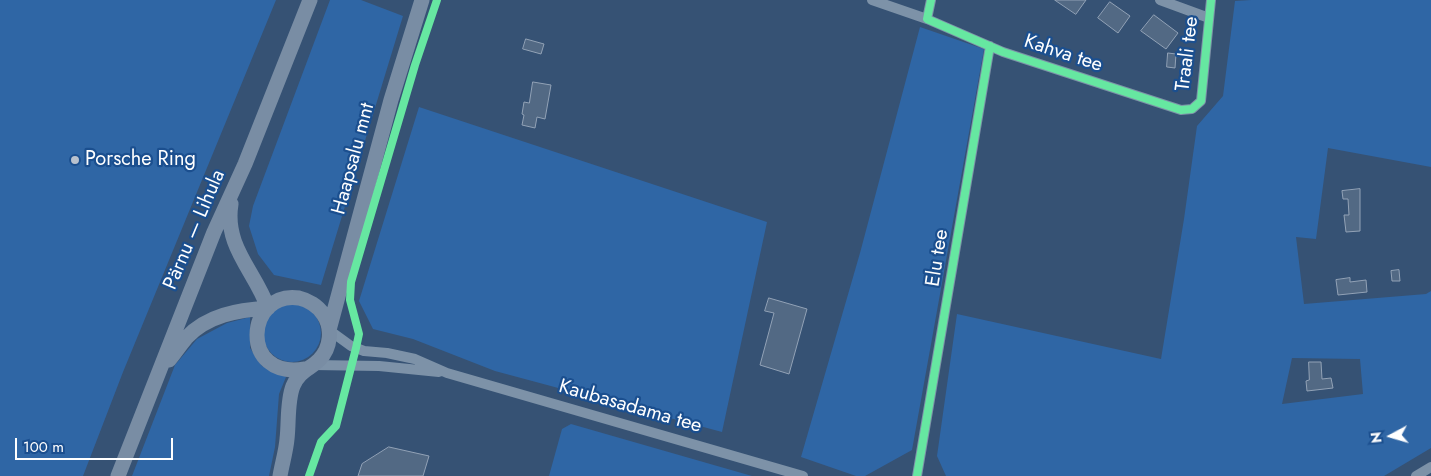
<!DOCTYPE html>
<html>
<head>
<meta charset="utf-8">
<style>
	body { margin:0 }
	#map { position:relative; width:1431px; height:476px; overflow:hidden; background:#365274; font-family:Jost,sans-serif }
	canvas { display:block }
	.north { position:absolute; left:1366px; top:411px; width:50px; height:50px; -webkit-text-stroke:4px #1b4f8f; paint-order:stroke; rotate:264deg; font-size:14px; font-weight:700; line-height:20px; text-align:center; color:#fff }
	.north::after { content:''; display:block; margin:auto; width:18px; height:22px; background:#fff; clip-path:polygon(50% 0,100% 100%,50% 72%,0 100%) }
	.scale { position:absolute; left:15px; top:438px; width:158px; height:22px; box-sizing:border-box; border:2px solid #fff; border-top:0; padding-left:6px; font-size:15px; line-height:18px; white-space:nowrap; color:#fff; -webkit-text-stroke:4px #1b4f8f; paint-order:stroke }
</style>
</head>
<body>
<div id="map">
<canvas width="1431" height="476"></canvas>
<div class="north">N</div>
<div class="scale">100 m</div>
</div>
<script>
const g = document.querySelector('canvas').getContext('2d');
g.lineJoin = 'round';
function fill(path, color) {
  g.fillStyle = color;
  g.fill(path, 'evenodd');
}
function strokePath(path, color, width, dash) {
  g.strokeStyle = color;
  g.lineWidth = width;
  g.lineCap = dash ? 'butt' : 'round';
  g.setLineDash(dash || []);
  g.stroke(path);
}
function drawText(font, color, halo, rows, align = 'center') {
  g.font = font + ' Jost,sans-serif';
  g.lineWidth = 4.5;
  g.setLineDash([]);
  g.textBaseline = 'middle';
  g.strokeStyle = halo;
  g.fillStyle = color;
  for (const [text, x, y, turn = 0] of rows) {
    g.save();
    g.translate(x, y);
    g.rotate((+turn || 0) * Math.PI / 180);
    g.textAlign = isNaN(turn) ? turn : align;
    if (halo) g.strokeText(text, 0, 0);
    g.fillText(text, 0, 0);
    g.restore();
  }
}
fill(new Path2D(`
	M 0,0 L 276,0 L 123,372 L 83,476 L 0,476 Z
	M 330,0 L 361,0 L 403,16 L 321,285 L 274,275 L 258,254 L 249,226 L 253,206 Z
	M 1251,0 L 1431,0 L 1431,167 L 1328,148 L 1316,239 L 1296,237 L 1304,304 L 1426,294 L 1431,291 L 1431,448 L 1384,476 L 946,476 L 937,456 L 957,314 L 1161,359 L 1184,219 L 1197,126 L 1223,96 L 1235,1 ZM 1292,358 L 1360,359 L 1363,394 L 1282,404 Z
	M 920,27 L 984,49 L 912,450 L 865,476 L 856,476 L 801,457 L 860,253 Z
	M 419,107 L 767,222 L 722,432 L 495,371 L 413,339 L 373,329 L 359,301 Z
	M263 333a29 29 0 1 1 58 0a29 29 0 1 1-58 0Z
	M 250,317 L 250,348 L 262,366 L 286,377 L 279,394 L 275,447 L 269,476 L 132,476 L 175,365 L 197,339 L 227,323 Z
	M 571,424 L 752,476 L 549,476 L 562,429 Z`), '#2f66a5');
const building = new Path2D(`
	M 1055,0 L 1086,0 L 1076,14 Z
	M 1110,2 L 1130,16 L 1118,33 L 1098,18 Z
	M 1154,15 L 1178,33 L 1166,49 L 1141,31 Z
	M 526,39 L 544,44 L 541,54 L 523,49 Z
	M 1168,53 L 1176,54 L 1175,68 L 1167,67 Z
	M 533,82 L 551,85 L 545,119 L 537,117 L 535,128 L 522,125 L 524,115 L 522,114 L 524,102 L 529,103 Z
	M 1360,189 L 1360,231 L 1346,232 L 1344,215 L 1349,215 L 1348,199 L 1343,199 L 1342,191 Z
	M 1399,270 L 1400,281 L 1392,281 L 1391,271 Z
	M 1350,278 L 1350,282 L 1366,280 L 1367,292 L 1338,295 L 1336,280 Z
	M 769,298 L 807,309 L 789,374 L 760,365 L 774,313 L 765,311 Z
	M 1309,362 L 1321,362 L 1322,379 L 1331,378 L 1333,388 L 1307,391 L 1306,381 L 1309,380 Z
	M 389,447 L 429,456 L 423,476 L 358,476 L 362,464 Z`);
fill(building, '#526984');
strokePath(building, '#92a2b6', 1);
strokePath(new Path2D(`
	M 872,0 L 927,19 L 1003,52 L 1181,110 L 1192,109 L 1201,101 L 1211,0
	M 1160,0 L 1209,18
	M 927,19 L 931,0
	M 329,330 L 351,346 L 364,351 L 387,353 L 415,359 L 447,373 L 803,476
	M 313,365 L 379,366 L 439,372
	M 917,476 L 990,46
	M 1416,476 L 1431,467`), '#7d92a8', 10);
strokePath(new Path2D(`
	M 329,330 L 391,100 L 422,0
	M 169,360 C 175,353 180,345 186,338 C 207,315 238,310 268,308 C 255,271 224,247 231,204
	M 118,476 L 214,232 L 245,164 L 310,0
	M 280,476 C 282,464 286,451 287,439 C 289,422 287,401 293,386 C 299,371 310,369 319,360 C 331,348 333,328 323,314 C 318,306 308,300 299,298 C 246,290 238,380 305,369`), '#798da4', 15);
strokePath(new Path2D(`
	M 931,0 L 927,19 L 1003,52 L 1181,110 L 1192,109 L 1201,101 L 1211,0
	M 309,476 L 321,442 L 336,426 L 356,348 L 359,334 L 350,300 L 351,282 L 415,65 L 437,0
	M 917,476 L 990,46`), '#66e7a1', 8);
for (const [x, y, r, color] of [
	[75,160,5,"#b9c2ce"]
]) {
  const dot = new Path2D();
  dot.arc(x, y, r, 0, 2 * Math.PI);
  g.fillStyle = color;
  g.fill(dot);
  strokePath(dot, '#1b4f8f', 2);
}
drawText('20px', '#fff', '#1b4f8f', [
	["Kahva tee",1063,54,18],
	["Traali tee",1188,54,-83],
	["Haapsalu mnt",354,159,-75],
	["Pärnu — Lihula",195,230,-67],
	["Elu tee",938,258,-81],
	["Kaubasadama tee",630,407,16]
]);
drawText('20px', '#fff', '#1b4f8f', [
	["Porsche Ring",85,160]
], 'left');
</script>
</body>
</html>
